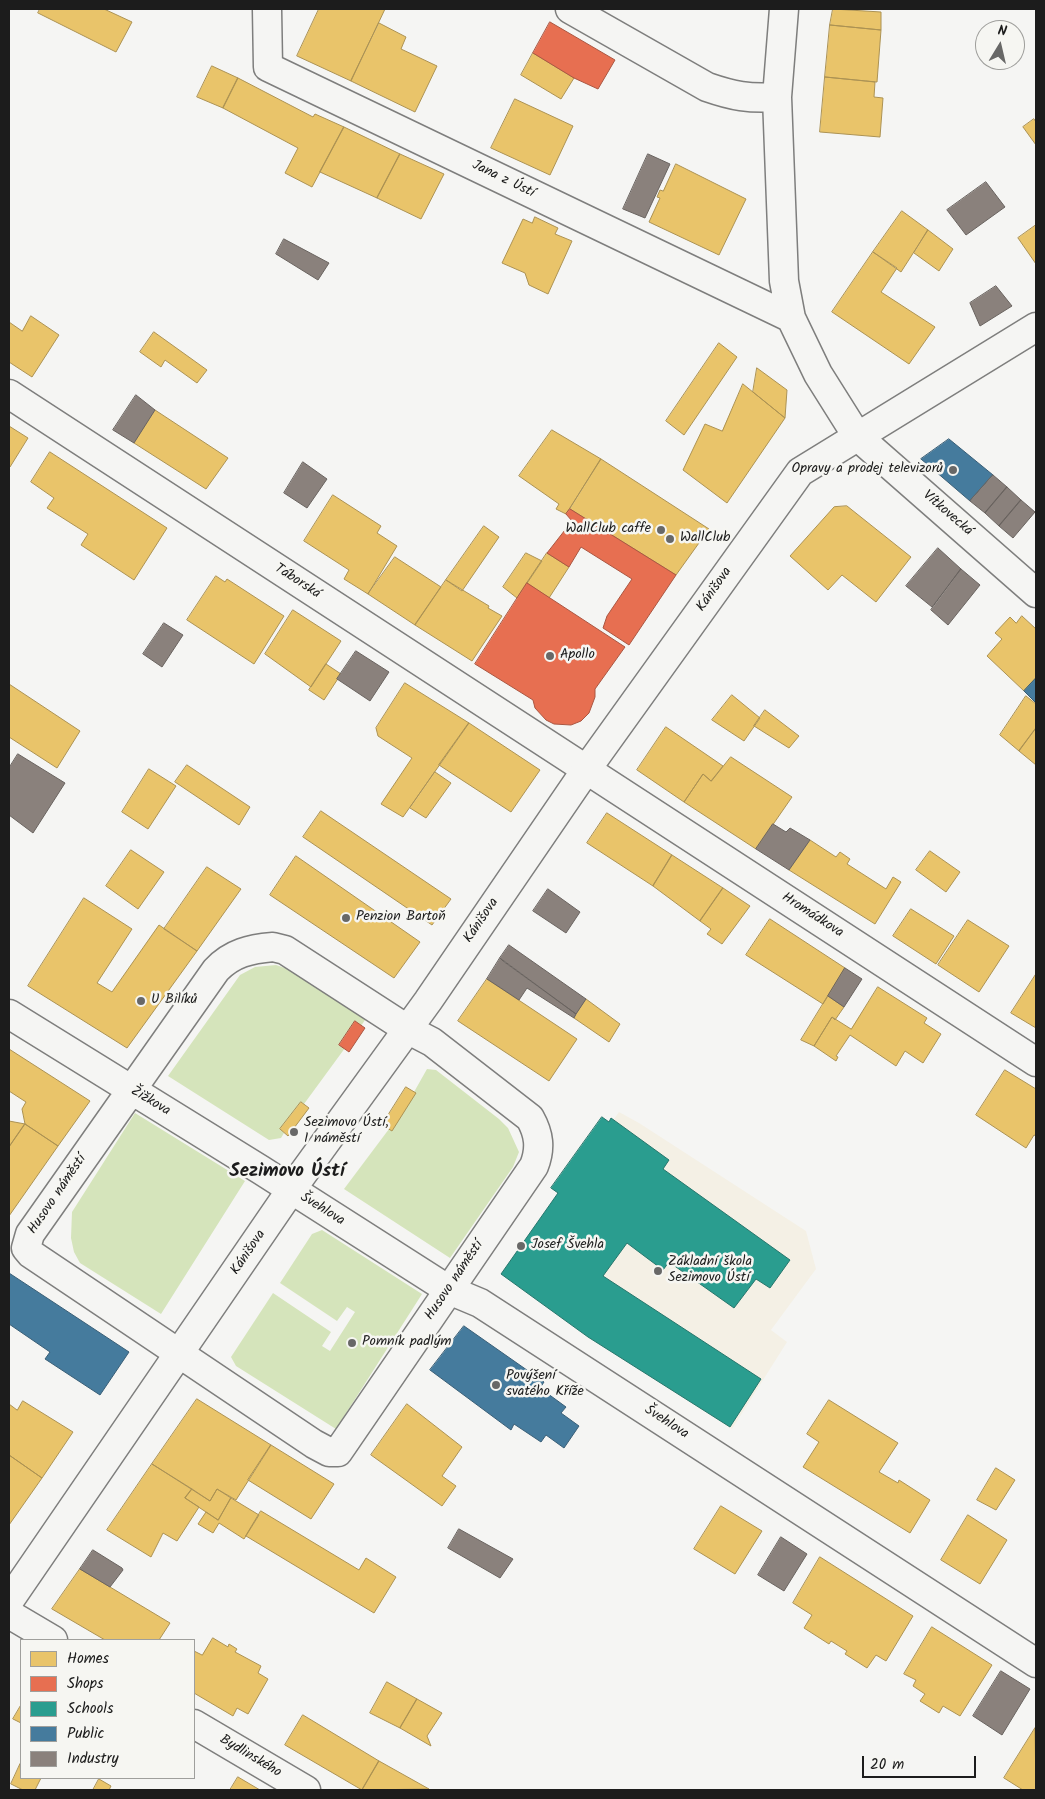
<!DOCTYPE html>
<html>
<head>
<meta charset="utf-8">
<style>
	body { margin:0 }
	#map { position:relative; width:1045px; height:1799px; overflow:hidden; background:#f5f5f3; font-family:Kalam,sans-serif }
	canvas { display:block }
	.frame { position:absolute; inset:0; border:10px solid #1c1c1c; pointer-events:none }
	.legend { position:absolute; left:20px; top:1639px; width:175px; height:140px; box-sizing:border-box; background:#f6f6f2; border:1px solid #9f9f9c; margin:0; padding:6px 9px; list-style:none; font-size:15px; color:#1c1c1c }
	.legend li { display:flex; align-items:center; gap:10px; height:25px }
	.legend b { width:25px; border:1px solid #9f9f9c }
	.north { position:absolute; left:975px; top:20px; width:50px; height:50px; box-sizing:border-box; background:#f6f6f2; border:1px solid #9f9f9c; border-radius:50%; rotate:9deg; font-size:14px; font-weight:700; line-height:20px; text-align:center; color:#1c1c1c }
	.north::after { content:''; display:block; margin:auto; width:18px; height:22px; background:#686867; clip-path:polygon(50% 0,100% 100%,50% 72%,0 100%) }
	.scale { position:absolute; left:862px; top:1756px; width:114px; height:22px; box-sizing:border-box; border:2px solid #1c1c1c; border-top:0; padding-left:6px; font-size:15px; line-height:18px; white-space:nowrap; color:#1c1c1c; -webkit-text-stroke:4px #f6f6f2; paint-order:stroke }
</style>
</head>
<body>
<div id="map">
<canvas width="1045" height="1799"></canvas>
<div class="frame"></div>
<ul class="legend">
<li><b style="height:14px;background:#e9c46a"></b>Homes</li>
<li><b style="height:14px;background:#e76f51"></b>Shops</li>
<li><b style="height:14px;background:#2a9d8f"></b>Schools</li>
<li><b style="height:14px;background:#457b9d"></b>Public</li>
<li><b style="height:14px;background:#8a817c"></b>Industry</li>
</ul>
<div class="north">N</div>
<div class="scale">20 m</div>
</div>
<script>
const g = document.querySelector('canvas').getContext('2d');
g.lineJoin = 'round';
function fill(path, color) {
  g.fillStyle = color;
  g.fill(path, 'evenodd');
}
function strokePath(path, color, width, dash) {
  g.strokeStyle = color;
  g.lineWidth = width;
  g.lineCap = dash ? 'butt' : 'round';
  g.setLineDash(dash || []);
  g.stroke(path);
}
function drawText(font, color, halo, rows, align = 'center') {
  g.font = font + ' Kalam,sans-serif';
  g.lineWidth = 5;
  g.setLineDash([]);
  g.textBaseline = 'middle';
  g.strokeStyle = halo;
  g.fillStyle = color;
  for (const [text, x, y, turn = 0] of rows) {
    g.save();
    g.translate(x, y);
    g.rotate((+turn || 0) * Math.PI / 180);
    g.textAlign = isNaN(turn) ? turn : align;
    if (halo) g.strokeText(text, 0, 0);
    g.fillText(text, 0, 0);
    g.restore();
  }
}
fill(new Path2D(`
	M 619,1112 L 639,1123 L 806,1231 L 816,1269 L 771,1330 L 787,1342 L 732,1429 L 588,1337 L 558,1193 L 551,1188 L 602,1117 L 609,1122 L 611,1118 L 614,1119 Z`), '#f4f0e5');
fill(new Path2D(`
	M 276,965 L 291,970 L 367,1017 L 361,1026 L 355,1022 L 339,1045 L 345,1048 L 304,1104 L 301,1102 L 280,1129 L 284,1133 L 281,1138 L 269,1140 L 168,1076 L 240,975 L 255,967 Z
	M 427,1069 L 436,1070 L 499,1119 L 508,1128 L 519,1152 L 513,1167 L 450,1258 L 344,1189 L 389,1129 L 392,1131 Z
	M 135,1113 L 245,1181 L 161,1314 L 80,1263 L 74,1252 L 71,1238 L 72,1212 Z
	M 322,1230 L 422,1294 L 336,1429 L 236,1366 L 231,1357 L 273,1293 L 331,1332 L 322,1346 L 330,1351 L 355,1312 L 347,1307 L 337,1321 L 280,1283 L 312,1234 Z`), '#d5e4bb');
const homes = new Path2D(`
	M 40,9 L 104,9 L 132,22 L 116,52 L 38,13 Z
	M 319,9 L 385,9 L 351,81 L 297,56 Z
	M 833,9 L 881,12 L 881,30 L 830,25 Z
	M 379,23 L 406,37 L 401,49 L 437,66 L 415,112 L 351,81 Z
	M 830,25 L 881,30 L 877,82 L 825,77 Z
	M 533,53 L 574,78 L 561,99 L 521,75 Z
	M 212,66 L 238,78 L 223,108 L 197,97 Z
	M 825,77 L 875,82 L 874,97 L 883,98 L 880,137 L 820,132 Z
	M 238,78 L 313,117 L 315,114 L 344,127 L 312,187 L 285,173 L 298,148 L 223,108 Z
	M 515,99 L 573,126 L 550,175 L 491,148 Z
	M 1034,119 L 1036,122 L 1036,145 L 1023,127 Z
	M 344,127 L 400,154 L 377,198 L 320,172 Z
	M 400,154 L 444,174 L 421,219 L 377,198 Z
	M 676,164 L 746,199 L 719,255 L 649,222 L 660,198 L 657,197 L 660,190 L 663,191 Z
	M 902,211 L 928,230 L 901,272 L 873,252 Z
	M 535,217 L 558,228 L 555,234 L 572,241 L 548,294 L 529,285 L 525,273 L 502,263 L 523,219 L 532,223 Z
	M 1036,225 L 1036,264 L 1018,238 Z
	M 928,230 L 953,249 L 939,271 L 914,253 Z
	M 873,252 L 897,268 L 881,292 L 935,327 L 909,364 L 832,312 Z
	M 31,316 L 59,335 L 32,377 L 9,362 L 9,322 L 22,331 Z
	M 154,332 L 207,370 L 197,383 L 165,360 L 161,367 L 140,352 Z
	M 719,343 L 737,357 L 684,435 L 666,421 Z
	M 757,368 L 787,390 L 785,418 L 753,392 Z
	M 743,384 L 785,418 L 727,503 L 683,470 L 705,424 L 722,431 Z
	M 155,410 L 228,458 L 206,489 L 134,443 Z
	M 9,426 L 28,438 L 10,467 L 9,466 Z
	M 552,430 L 601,459 L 566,514 L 556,509 L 559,504 L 519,476 Z
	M 50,452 L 167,528 L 134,580 L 81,545 L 88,534 L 47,508 L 54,498 L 31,482 Z
	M 601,459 L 709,529 L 676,575 L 570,509 Z
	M 333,495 L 381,526 L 377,533 L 397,546 L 368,594 L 344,579 L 349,570 L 304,541 Z
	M 847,506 L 911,557 L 876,602 L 842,575 L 828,590 L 790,556 L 834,507 Z
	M 484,526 L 499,537 L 462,591 L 446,580 Z
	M 526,553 L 542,561 L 517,598 L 503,587 Z
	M 547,553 L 569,567 L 549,598 L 527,583 Z
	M 395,557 L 441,587 L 415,625 L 368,594 Z
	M 216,576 L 225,582 L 227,579 L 284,616 L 254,664 L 187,620 Z
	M 446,580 L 489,606 L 488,608 L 502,616 L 472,661 L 415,625 Z
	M 293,610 L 341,641 L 311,687 L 265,654 Z
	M 1022,616 L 1036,629 L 1036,678 L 1024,691 L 987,656 L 1002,639 L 995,633 L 1010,617 L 1016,623 Z
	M 326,664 L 341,674 L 324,700 L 309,690 Z
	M 405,683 L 469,723 L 403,817 L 381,804 L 412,758 L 378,736 L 376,728 Z
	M 9,684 L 80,731 L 57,768 L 9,737 Z
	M 732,695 L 760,718 L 744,741 L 712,720 Z
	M 1026,696 L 1036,704 L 1036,728 L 1019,751 L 1000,735 Z
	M 765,710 L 799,736 L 789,748 L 754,726 Z
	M 469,723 L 540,770 L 511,812 L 439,765 Z
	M 666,727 L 723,766 L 711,781 L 703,774 L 684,802 L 637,770 Z
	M 1036,728 L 1036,765 L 1019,751 Z
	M 731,757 L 792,797 L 756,849 L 684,802 L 703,774 L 711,781 Z
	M 187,765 L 250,807 L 239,825 L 175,782 Z
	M 149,769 L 176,786 L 148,829 L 122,812 Z
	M 435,772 L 451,783 L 426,818 L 410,808 Z
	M 321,811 L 451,899 L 432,925 L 303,837 Z
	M 607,813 L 672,855 L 653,886 L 587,843 Z
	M 810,840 L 836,857 L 840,852 L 850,859 L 847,864 L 886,889 L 893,877 L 901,882 L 875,924 L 789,870 Z
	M 131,850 L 164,872 L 138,909 L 106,886 Z
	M 930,851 L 960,872 L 946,892 L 916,870 Z
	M 672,855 L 723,888 L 700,921 L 653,886 Z
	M 296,856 L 420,942 L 394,978 L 270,895 Z
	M 207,867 L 241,889 L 197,951 L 164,929 Z
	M 723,888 L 750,906 L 722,944 L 707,934 L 711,929 L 700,921 Z
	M 84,898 L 132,929 L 97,983 L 112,992 L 159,925 L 197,951 L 127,1048 L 28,986 Z
	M 911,909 L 954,936 L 936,964 L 893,936 Z
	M 770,919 L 845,968 L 823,1004 L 746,955 Z
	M 968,920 L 1009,946 L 979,992 L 938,965 Z
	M 1036,974 L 1036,1028 L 1011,1013 Z
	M 487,979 L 577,1039 L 549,1081 L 458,1021 Z
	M 878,987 L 927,1018 L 924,1023 L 941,1034 L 923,1063 L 905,1051 L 896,1066 L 850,1035 L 836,1056 L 838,1057 L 836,1061 L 814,1046 L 832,1017 L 851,1029 Z
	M 828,996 L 844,1007 L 835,1020 L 832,1017 L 814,1046 L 801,1040 Z
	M 586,999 L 620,1024 L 609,1042 L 574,1018 Z
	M 9,1049 L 90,1101 L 58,1146 L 25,1124 L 22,1109 L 26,1102 L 9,1091 Z
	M 1005,1070 L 1036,1089 L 1036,1136 L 1034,1135 L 1026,1148 L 976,1115 Z
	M 406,1087 L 416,1093 L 392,1131 L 382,1125 Z
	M 301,1102 L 309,1108 L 288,1136 L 280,1129 Z
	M 9,1121 L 25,1124 L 9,1147 Z
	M 25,1124 L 58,1146 L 9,1216 L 9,1147 Z
	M 197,1399 L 271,1445 L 236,1500 L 217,1489 L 210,1501 L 152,1464 Z
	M 829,1400 L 898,1443 L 879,1472 L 898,1483 L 899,1480 L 930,1500 L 910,1533 L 803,1467 L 819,1442 L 807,1434 Z
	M 23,1401 L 73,1432 L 42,1478 L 9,1455 L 9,1404 L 17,1410 Z
	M 407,1404 L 462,1447 L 442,1476 L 456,1486 L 442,1506 L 371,1455 Z
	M 271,1445 L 334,1484 L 311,1519 L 248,1480 Z
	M 9,1455 L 42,1478 L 9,1525 Z
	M 152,1464 L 192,1489 L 185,1498 L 199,1507 L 177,1541 L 163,1533 L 151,1557 L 107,1530 Z
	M 996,1468 L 1015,1480 L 996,1510 L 977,1500 Z
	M 192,1489 L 210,1501 L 217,1489 L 231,1498 L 218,1520 L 185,1498 Z
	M 231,1498 L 259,1515 L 244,1539 L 219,1523 L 213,1533 L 198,1524 L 206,1512 L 218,1520 Z
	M 721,1506 L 762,1531 L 735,1574 L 694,1549 Z
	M 261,1511 L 359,1570 L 366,1558 L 396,1577 L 374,1613 L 246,1536 Z
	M 968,1515 L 1007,1540 L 980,1584 L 941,1560 Z
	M 820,1557 L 913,1616 L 886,1661 L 876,1655 L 867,1668 L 845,1654 L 847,1651 L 831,1641 L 829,1644 L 804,1628 L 812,1615 L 793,1603 Z
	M 80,1569 L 170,1623 L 159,1640 L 105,1640 L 52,1609 Z
	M 932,1627 L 992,1665 L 960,1716 L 943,1706 L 939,1713 L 920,1701 L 925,1694 L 913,1686 L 916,1680 L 904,1674 Z
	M 213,1638 L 228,1647 L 229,1644 L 237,1649 L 235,1652 L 261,1666 L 258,1673 L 268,1679 L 248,1714 L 237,1708 L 233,1716 L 194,1693 L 194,1651 L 202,1655 Z
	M 387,1682 L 417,1699 L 400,1728 L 370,1713 Z
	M 417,1699 L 442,1713 L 427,1736 L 431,1746 L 400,1728 Z
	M 21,1705 L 21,1723 L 13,1719 Z
	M 303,1715 L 379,1761 L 362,1790 L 285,1745 Z
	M 1035,1728 L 1036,1790 L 1023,1790 L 1004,1778 Z
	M 379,1761 L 429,1789 L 362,1790 Z
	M 20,1764 L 21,1778 L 41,1778 L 35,1790 L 23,1790 L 11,1784 Z
	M 238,1777 L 260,1790 L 230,1790 Z
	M 99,1779 L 111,1786 L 109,1790 L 93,1790 Z`);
fill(homes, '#e9c46a');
strokePath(homes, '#ac9253', 1);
const shops = new Path2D(`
	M 550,22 L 615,60 L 598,89 L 574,78 L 533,53 Z
	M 570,509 L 676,575 L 629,645 L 603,628 L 607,616 L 632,579 L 581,547 L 569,567 L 547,553 L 572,521 L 566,514 Z
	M 527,583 L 625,647 L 595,689 L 595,697 L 589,713 L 581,721 L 571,725 L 554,724 L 546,720 L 535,708 L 533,700 L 475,664 Z
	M 355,1021 L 365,1028 L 349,1052 L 339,1045 Z`);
fill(shops, '#e76f51');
strokePath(shops, '#aa5641', 1);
const schools = new Path2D(`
	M 602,1117 L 609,1122 L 611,1118 L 669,1160 L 663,1169 L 790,1260 L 770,1288 L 756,1279 L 734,1308 L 669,1262 L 663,1270 L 627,1243 L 603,1276 L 761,1379 L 730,1427 L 588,1337 L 501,1274 L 558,1193 L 551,1188 Z`);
fill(schools, '#2a9d8f');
strokePath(schools, '#26766c', 1);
const public = new Path2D(`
	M 949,439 L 993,475 L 970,501 L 921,459 Z
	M 1036,678 L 1036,703 L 1024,691 Z
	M 9,1273 L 129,1352 L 100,1395 L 45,1359 L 50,1352 L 9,1324 Z
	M 464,1326 L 544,1382 L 540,1388 L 566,1407 L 561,1413 L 579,1426 L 564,1448 L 546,1435 L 541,1442 L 514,1424 L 511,1430 L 430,1370 Z`);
fill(public, '#457b9d');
strokePath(public, '#395e76', 1);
const industry = new Path2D(`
	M 648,154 L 670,164 L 645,218 L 623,209 Z
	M 986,182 L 1005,207 L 966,235 L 947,210 Z
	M 284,239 L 329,263 L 318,280 L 276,254 Z
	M 996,286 L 1012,306 L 980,326 L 970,303 Z
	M 136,395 L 155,410 L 134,443 L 113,430 Z
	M 303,462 L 327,479 L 307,508 L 284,493 Z
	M 993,475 L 1007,487 L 985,513 L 970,501 Z
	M 1007,487 L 1021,500 L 999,526 L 985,513 Z
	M 1021,500 L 1035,512 L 1013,538 L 999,526 Z
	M 938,548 L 961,569 L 932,607 L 906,586 Z
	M 961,569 L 980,585 L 948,625 L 931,610 Z
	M 164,623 L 183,635 L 162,667 L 143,654 Z
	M 356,651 L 389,672 L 370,701 L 337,679 Z
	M 18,754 L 65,783 L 33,833 L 9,815 L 9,768 Z
	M 773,824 L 786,832 L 790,828 L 810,840 L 789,870 L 756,849 Z
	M 548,889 L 580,912 L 566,933 L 533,911 Z
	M 509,945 L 586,999 L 576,1014 L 503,961 L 500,958 Z
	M 500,958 L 576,1014 L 574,1018 L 527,988 L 519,1000 L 487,979 Z
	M 845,968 L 862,979 L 844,1007 L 828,996 Z
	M 459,1529 L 513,1559 L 500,1578 L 448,1548 Z
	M 781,1537 L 807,1554 L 784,1591 L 758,1575 Z
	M 93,1550 L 122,1568 L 123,1570 L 110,1587 L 80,1569 Z
	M 1001,1671 L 1030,1689 L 1002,1735 L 973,1716 Z`);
fill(industry, '#8a817c');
strokePath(industry, '#69635f', 1);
const minor = new Path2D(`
	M 267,9 L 268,67 L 791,318
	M 570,9 L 707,87 C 733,96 749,99 777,97
	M 784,9 L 777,97 L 784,281 L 791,318 L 818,374 L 857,436 L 1036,593
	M 9,394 L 1036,1062
	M 273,947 L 285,950 L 407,1029 L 432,1042 L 530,1118 C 539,1134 541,1148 534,1166 L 338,1452 L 329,1452 L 314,1444 L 31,1254 L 26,1248 L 30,1234 L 216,970 C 232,953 250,949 273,947 Z
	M 9,1014 L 261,1170 L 449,1290 L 480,1303 L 1036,1663
	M 9,1614 L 53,1640
	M 194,1724 L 306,1790`);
const tertiary = new Path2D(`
	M 9,1601 L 291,1190 L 428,1001 L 586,770 L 800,472 L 1036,327`);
strokePath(minor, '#7e7e7d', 31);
strokePath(tertiary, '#7e7e7d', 31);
strokePath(minor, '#f5f5f3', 28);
strokePath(tertiary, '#f5f5f3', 28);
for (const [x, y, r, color] of [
	[953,470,5,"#686867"],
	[661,530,5,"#686867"],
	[670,539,5,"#686867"],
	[550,656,5,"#686867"],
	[346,918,5,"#686867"],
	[141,1001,5,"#686867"],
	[294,1132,5,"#686867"],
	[521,1246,5,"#686867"],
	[658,1271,5,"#686867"],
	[352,1343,5,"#686867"],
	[496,1385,5,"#686867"]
]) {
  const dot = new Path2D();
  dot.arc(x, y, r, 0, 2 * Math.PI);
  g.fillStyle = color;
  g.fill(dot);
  strokePath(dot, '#f6f6f2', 2);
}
drawText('14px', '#1c1c1c', '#f6f6f2', [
	["Jana z Ústí",503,180,26],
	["Vítkovecká",947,514,41],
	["Táborská",297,582,33],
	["Kánišova",715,590,-55],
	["Hromádkova",812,916,33],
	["Kánišova",482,921,-56],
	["Žižkova",150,1102,31],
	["Husovo náměstí",58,1195,-56],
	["Švehlova",322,1210,32],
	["Kánišova",249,1253,-56],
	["Husovo náměstí",455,1281,-56],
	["Švehlova",666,1423,33],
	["Bydlinského",250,1757,31]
]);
drawText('14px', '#1c1c1c', '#f6f6f2', [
	["Opravy a prodej televizorů",943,470,"right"],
	["WallClub caffe",651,530,"right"],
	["WallClub",680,539],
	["Apollo",560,656],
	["Penzion Bartoň",356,918],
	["U Bilíků",151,1001],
	["Sezimovo Ústí,",304,1124],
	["I náměstí",304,1140],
	["Josef Švehla",531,1246],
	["Základní škola",668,1263],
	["Sezimovo Ústí",668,1279],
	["Pomník padlým",362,1343],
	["Povýšení",506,1377],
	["svatého Kříže",506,1393]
], 'left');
drawText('bold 19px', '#1c1c1c', '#f6f6f2', [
	["Sezimovo Ústí",287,1173]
]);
</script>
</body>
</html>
